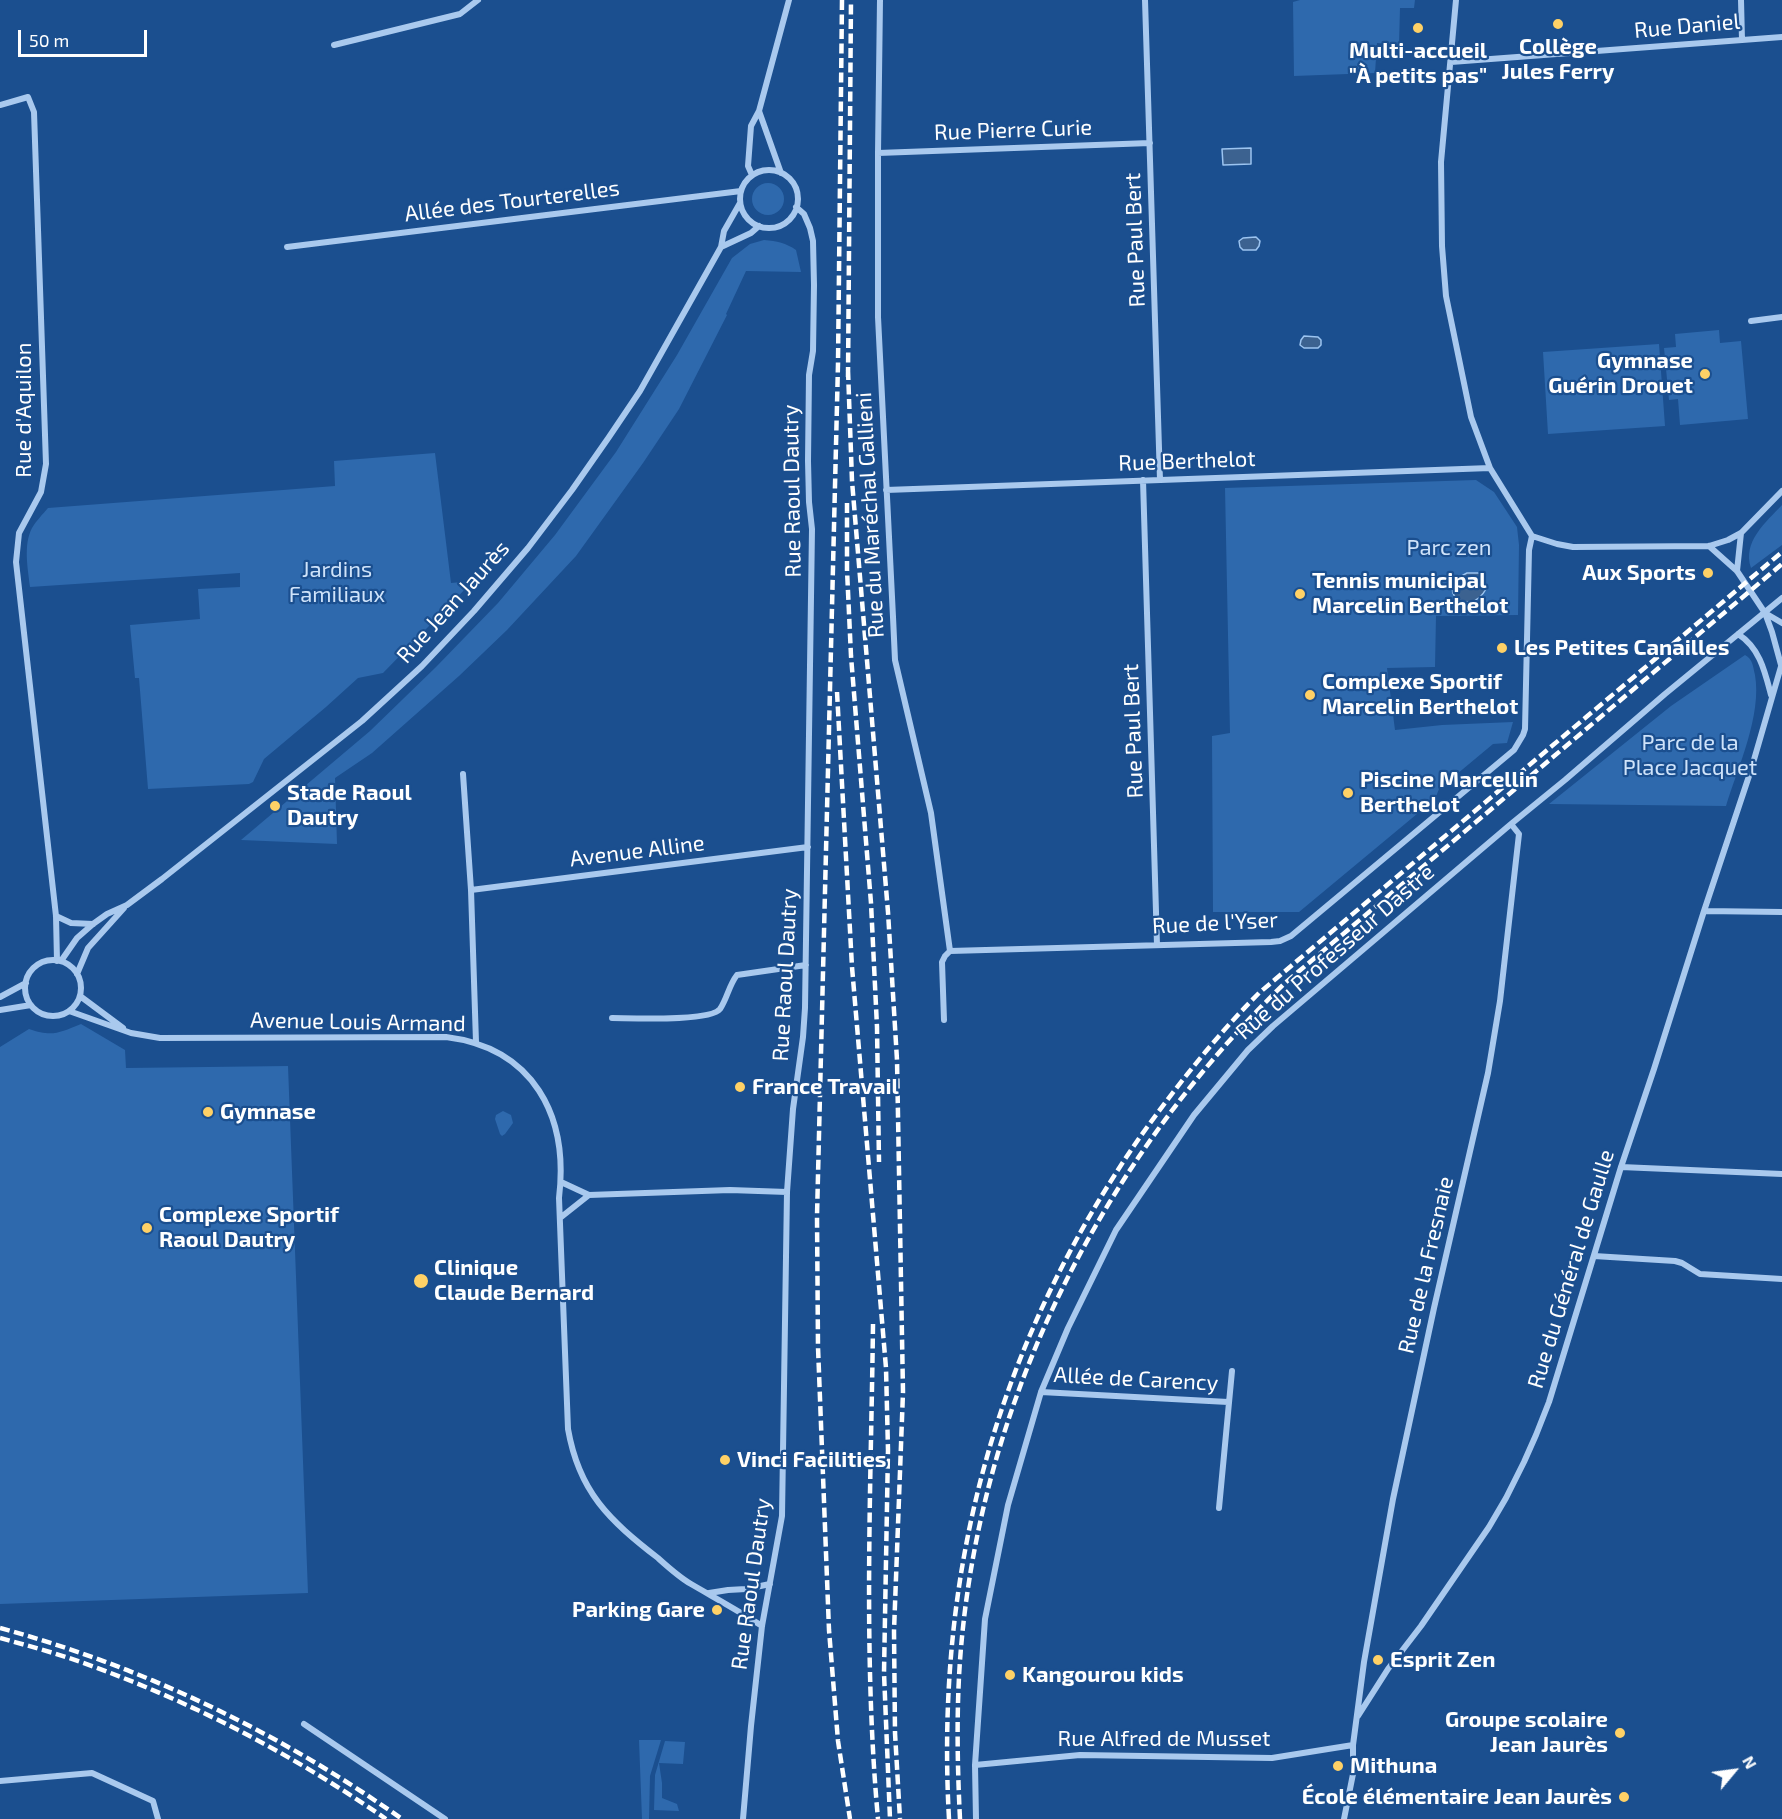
<!DOCTYPE html>
<html>
<head>
<meta charset="utf-8">
<style>
	body { margin:0 }
	#map { position:relative; width:1782px; height:1819px; overflow:hidden; background:#1b4f8f; font-family:"Exo 2",sans-serif }
	canvas { display:block }
	.north { position:absolute; left:1704px; top:1741px; width:60px; height:60px; -webkit-text-stroke:4px #1b4f8f; paint-order:stroke; rotate:61deg; font-size:16px; font-weight:700; line-height:24px; text-align:center; color:#fff }
	.north::after { content:''; display:block; margin:auto; width:21px; height:27px; background:#fff; clip-path:polygon(50% 0,100% 100%,50% 72%,0 100%) }
	.scale { position:absolute; left:18px; top:30px; width:129px; height:27px; box-sizing:border-box; border:3px solid #fff; border-top:0; padding-left:8px; font-size:18px; line-height:21px; white-space:nowrap; color:#fff; -webkit-text-stroke:4px #1b4f8f; paint-order:stroke }
</style>
</head>
<body>
<div id="map">
<canvas width="1782" height="1819"></canvas>
<div class="north">N</div>
<div class="scale">50 m</div>
</div>
<script>
const g = document.querySelector('canvas').getContext('2d');
g.lineJoin = 'round';
function fill(path, color) {
  g.fillStyle = color;
  g.fill(path, 'evenodd');
}
function strokePath(path, color, width, dash) {
  g.strokeStyle = color;
  g.lineWidth = width;
  g.lineCap = dash ? 'butt' : 'round';
  g.setLineDash(dash || []);
  g.stroke(path);
}
function drawText(font, color, halo, rows, align = 'center') {
  g.font = font + ' "Exo 2",sans-serif';
  g.lineWidth = 4.5;
  g.setLineDash([]);
  g.textBaseline = 'middle';
  g.strokeStyle = halo;
  g.fillStyle = color;
  for (const [text, x, y, turn = 0] of rows) {
    g.save();
    g.translate(x, y);
    g.rotate((+turn || 0) * Math.PI / 180);
    g.textAlign = isNaN(turn) ? turn : align;
    if (halo) g.strokeText(text, 0, 0);
    g.fillText(text, 0, 0);
    g.restore();
  }
}
fill(new Path2D(`
	M 1300,0 L 1415,0 L 1414,8 L 1400,8 L 1399,45 L 1377,43 L 1375,73 L 1294,76 L 1293,2 Z
	M752 199a16 16 0 1 1 32 0a16 16 0 1 1-32 0Z
	M 764,240 C 777,241 786,243 796,250 L 801,272 L 746,271 L 726,314 L 727,315 L 679,409 L 643,463 L 576,556 L 507,630 L 459,676 L 372,753 L 335,778 L 337,844 L 241,840 L 370,731 L 436,667 L 498,603 L 555,535 L 616,452 L 677,355 L 732,258 L 750,244 Z
	M 1719,330 L 1720,343 L 1741,341 L 1748,419 L 1680,425 L 1678,399 L 1669,400 L 1664,348 L 1676,347 L 1675,334 Z
	M 1659,344 L 1665,426 L 1548,434 L 1543,352 Z
	M 435,453 L 451,583 L 473,581 L 383,673 L 358,678 L 326,707 L 264,759 L 253,782 L 249,784 L 148,789 L 139,678 L 135,678 L 130,625 L 200,619 L 198,589 L 240,587 L 240,573 L 30,587 C 28,569 23,545 32,528 C 36,521 43,514 48,508 L 335,486 L 334,461 Z
	M 1476,480 L 1494,492 L 1517,527 L 1519,545 L 1518,615 L 1436,616 L 1435,667 L 1387,668 L 1395,730 L 1442,725 L 1513,722 L 1507,743 L 1493,744 L 1439,789 L 1435,799 L 1299,912 L 1213,912 L 1212,736 L 1230,733 L 1225,488 Z
	M 1782,505 L 1782,545 L 1751,568 C 1742,542 1766,522 1782,505 Z
	M 1745,655 C 1753,659 1753,667 1755,675 C 1762,715 1738,767 1726,806 L 1549,804 L 1671,706 Z
	M 81,1024 L 125,1050 L 126,1068 L 288,1066 L 308,1593 L 0,1604 L 0,1047 L 29,1029 C 52,1037 59,1033 81,1024 Z
	M 503,1111 L 511,1115 L 513,1123 L 505,1134 L 502,1136 L 500,1134 L 495,1119 L 496,1115 Z
	M 639,1740 L 661,1740 L 650,1776 L 649,1819 L 642,1819 Z
	M 665,1741 L 685,1742 L 683,1764 L 659,1763 L 662,1783 L 662,1798 L 677,1804 L 679,1811 L 654,1810 L 655,1775 Z`), '#2e69ad');
const water = new Path2D(`
	M 1251,148 L 1251,164 L 1223,165 L 1222,149 Z
	M 1256,237 L 1260,241 L 1259,246 L 1256,250 L 1243,250 L 1240,247 L 1239,241 L 1243,238 Z
	M 1304,336 L 1318,337 L 1321,340 L 1321,345 L 1318,348 L 1304,348 L 1300,345 L 1301,340 Z
	M 1467,573 L 1478,573 L 1484,577 L 1486,589 C 1469,620 1432,589 1467,573 Z`);
fill(water, '#3c6290');
strokePath(water, '#9cc4f0', 1.5);
strokePath(new Path2D(`
	M 880,0 L 878,153 L 878,317 L 893,617 L 895,660 L 931,813 L 950,951 L 945,956 L 942,962 L 944,1020
	M 1145,0 L 1160,480
	M 1456,0 L 1441,162 L 1442,246 L 1446,296 L 1471,417 L 1490,468 L 1532,536 L 1557,544 L 1573,547 L 1709,546 L 1728,540 L 1741,533 L 1782,491
	M 1741,0 L 1742,40
	M 334,45 L 460,14 L 478,0
	M 1451,62 L 1782,37
	M 0,105 L 28,97 L 34,112 L 46,464 L 41,492 L 19,533 L 16,562 L 56,916 L 57,961
	M 759,111 L 781,173
	M 878,153 L 1150,143
	M740 199a29 29 0 1 1 58 0a29 29 0 1 1-58 0Z
	M 752,175 L 748,166 L 751,126 L 759,111 L 789,0
	M 287,247 L 741,191
	M 721,247 L 751,233 L 759,226
	M 1751,321 L 1782,317
	M 1143,480 L 1157,945
	M 886,490 L 1490,468
	M 1709,546 L 1737,571 L 1765,613 L 1772,632 L 1781,665
	M 1737,571 L 1741,533
	M 1765,613 L 1782,623
	M 1738,634 C 1760,648 1765,672 1771,695
	M 463,774 L 471,890 L 476,1042
	M 471,890 L 808,847
	M 1704,911 L 1782,912
	M 56,916 L 71,923 L 93,924
	M 950,951 L 1271,942 L 1280,941 L 1291,936 L 1514,750 L 1523,735 L 1525,729 L 1529,550 L 1532,536
	M25 988a28 28 0 1 1 56 0a28 28 0 1 1-56 0Z
	M 61,961 L 77,938 L 93,924 L 107,914 L 127,905 L 162,879 L 362,721 L 422,666 L 474,611 L 528,548 L 572,490 L 609,437 L 640,391 L 721,247 L 724,231 L 740,203
	M 77,974 L 88,948 L 124,908
	M 80,996 L 123,1028
	M 0,997 L 26,983
	M 0,1010 L 31,1005
	M 69,1011 L 131,1033 L 160,1038 L 446,1037 C 533,1048 569,1115 559,1198 L 568,1429 C 579,1492 609,1520 658,1558 C 668,1567 679,1577 691,1584 C 715,1598 739,1611 762,1626
	M 612,1018 C 630,1018 710,1022 720,1009 C 727,999 729,985 737,975 L 806,965
	M 1621,1167 L 1782,1174
	M 561,1182 L 589,1195 L 730,1190 L 787,1192
	M 560,1218 L 589,1195
	M 1594,1256 L 1675,1261 L 1682,1263 L 1700,1274 L 1782,1279
	M 1041,1392 L 1228,1402
	M 1219,1508 L 1232,1371
	M 709,1593 L 728,1590 L 746,1589 L 770,1584
	M 1358,1716 L 1388,1669 L 1421,1626 L 1489,1527 L 1506,1498 L 1524,1462 L 1536,1435 L 1549,1402 L 1621,1167 L 1654,1069 L 1704,911 L 1751,770 L 1782,663
	M 304,1724 L 445,1819
	M 975,1765 L 1080,1755 L 1272,1758 L 1353,1745
	M 0,1781 L 92,1773 L 153,1801 L 158,1819
	M 743,1819 L 751,1726 L 762,1626 L 782,1516 L 787,1192 L 793,1109 L 803,1037 L 805,1008 L 812,529 L 809,502 L 808,461 L 809,375 L 813,351 L 814,285 L 813,241 L 810,228 L 804,214 L 796,207
	M 976,1819 L 975,1765 L 985,1619 L 1008,1505 L 1041,1392 L 1068,1328 L 1116,1230 L 1194,1115 L 1248,1050 L 1273,1026 L 1511,824 L 1565,780 L 1665,694 L 1782,598
	M 1344,1819 L 1353,1774 L 1353,1745 L 1364,1662 L 1393,1499 L 1434,1308 L 1488,1073 L 1500,1001 L 1519,834 L 1511,824`), '#a9c9ee', 6);
strokePath(new Path2D(`
	M 842,0 L 838,364 L 817,1216 L 818,1347 L 829,1630 L 838,1741 L 850,1819
	M 848,370 L 852,481 L 888,912 L 897,1060 L 903,1392 L 894,1631 L 895,1733 L 900,1819
	M 848,377 L 851,0
	M 847,503 L 847,570 L 851,656 L 871,903 L 877,1027 L 879,1162
	M 837,692 L 852,967 L 886,1368 L 888,1450 L 884,1673 L 890,1819
	M 873,1324 C 871,1489 863,1654 878,1819
	M 0,1628 C 144,1667 280,1733 402,1819
	M 0,1638 C 22,1644 44,1650 66,1657 C 179,1695 288,1751 386,1819
	M 949,1819 C 935,1569 997,1343 1140,1137 C 1176,1087 1215,1037 1259,993 L 1782,552
	M 960,1819 C 957,1759 956,1697 962,1637 C 986,1389 1107,1155 1285,983 L 1782,564`), '#fff', 4.5, [10, 4.5]);
for (const [x, y, r, color] of [
	[1558,24,6,"#ffd166"],
	[1418,28,6,"#ffd166"],
	[1705,374,6,"#ffd166"],
	[1708,573,6,"#ffd166"],
	[1300,594,6,"#ffd166"],
	[1502,648,6,"#ffd166"],
	[1310,695,6,"#ffd166"],
	[1348,793,6,"#ffd166"],
	[275,806,6,"#ffd166"],
	[740,1087,6,"#ffd166"],
	[208,1112,6,"#ffd166"],
	[147,1228,6,"#ffd166"],
	[421,1281,8,"#ffd166"],
	[725,1460,6,"#ffd166"],
	[717,1610,6,"#ffd166"],
	[1378,1660,6,"#ffd166"],
	[1010,1675,6,"#ffd166"],
	[1620,1733,6,"#ffd166"],
	[1338,1766,6,"#ffd166"],
	[1624,1797,6,"#ffd166"]
]) {
  const dot = new Path2D();
  dot.arc(x, y, r, 0, 2 * Math.PI);
  g.fillStyle = color;
  g.fill(dot);
  strokePath(dot, '#1b4f8f', 2);
}
drawText('22px', '#fff', '#1b4f8f', [
	["Rue Daniel",1687,26,-5],
	["Rue Pierre Curie",1013,130,-2],
	["Allée des Tourterelles",512,201,-7],
	["Rue Paul Bert",1135,240,-92],
	["Rue d'Aquilon",24,410,-90],
	["Rue Berthelot",1187,461,-2],
	["Rue Raoul Dautry",792,491,-91],
	["Rue du Maréchal Gallieni",870,515,-93],
	["Rue Jean Jaurès",453,602,-48],
	["Rue Paul Bert",1133,731,-92],
	["Avenue Alline",637,851,-7],
	["Rue de l'Yser",1215,923,-3],
	["Rue du Professeur Dastre",1335,952,-41],
	["Rue Raoul Dautry",785,975,-87],
	["Avenue Louis Armand",358,1022,1],
	["Rue de la Fresnaie",1426,1265,-77],
	["Rue du Général de Gaulle",1571,1269,-73],
	["Allée de Carency",1136,1379,3],
	["Rue Raoul Dautry",751,1584,-82],
	["Rue Alfred de Musset",1164,1739]
]);
drawText('bold 22px', '#fff', '#1b4f8f', [
	["Collège",1558,47,"center"],
	["Jules Ferry",1558,72,"center"],
	["Multi-accueil",1418,51,"center"],
	["\"À petits pas\"",1418,76,"center"],
	["Gymnase",1693,361,"right"],
	["Guérin Drouet",1693,386,"right"],
	["Aux Sports",1696,573,"right"],
	["Tennis municipal",1312,581],
	["Marcelin Berthelot",1312,606],
	["Les Petites Canailles",1514,648],
	["Complexe Sportif",1322,682],
	["Marcelin Berthelot",1322,707],
	["Piscine Marcellin",1360,780],
	["Berthelot",1360,805],
	["Stade Raoul",287,793],
	["Dautry",287,818],
	["France Travail",752,1087],
	["Gymnase",220,1112],
	["Complexe Sportif",159,1215],
	["Raoul Dautry",159,1240],
	["Clinique",434,1268],
	["Claude Bernard",434,1293],
	["Vinci Facilities",737,1460],
	["Parking Gare",705,1610,"right"],
	["Esprit Zen",1390,1660],
	["Kangourou kids",1022,1675],
	["Groupe scolaire",1608,1720,"right"],
	["Jean Jaurès",1608,1745,"right"],
	["Mithuna",1350,1766],
	["École élémentaire Jean Jaurès",1612,1797,"right"]
], 'left');
drawText('22px', '#cfe3fa', '#1b4f8f', [
	["Parc zen",1449,548],
	["Jardins",337,570],
	["Familiaux",337,595],
	["Parc de la",1690,743],
	["Place Jacquet",1690,768]
]);
</script>
</body>
</html>
